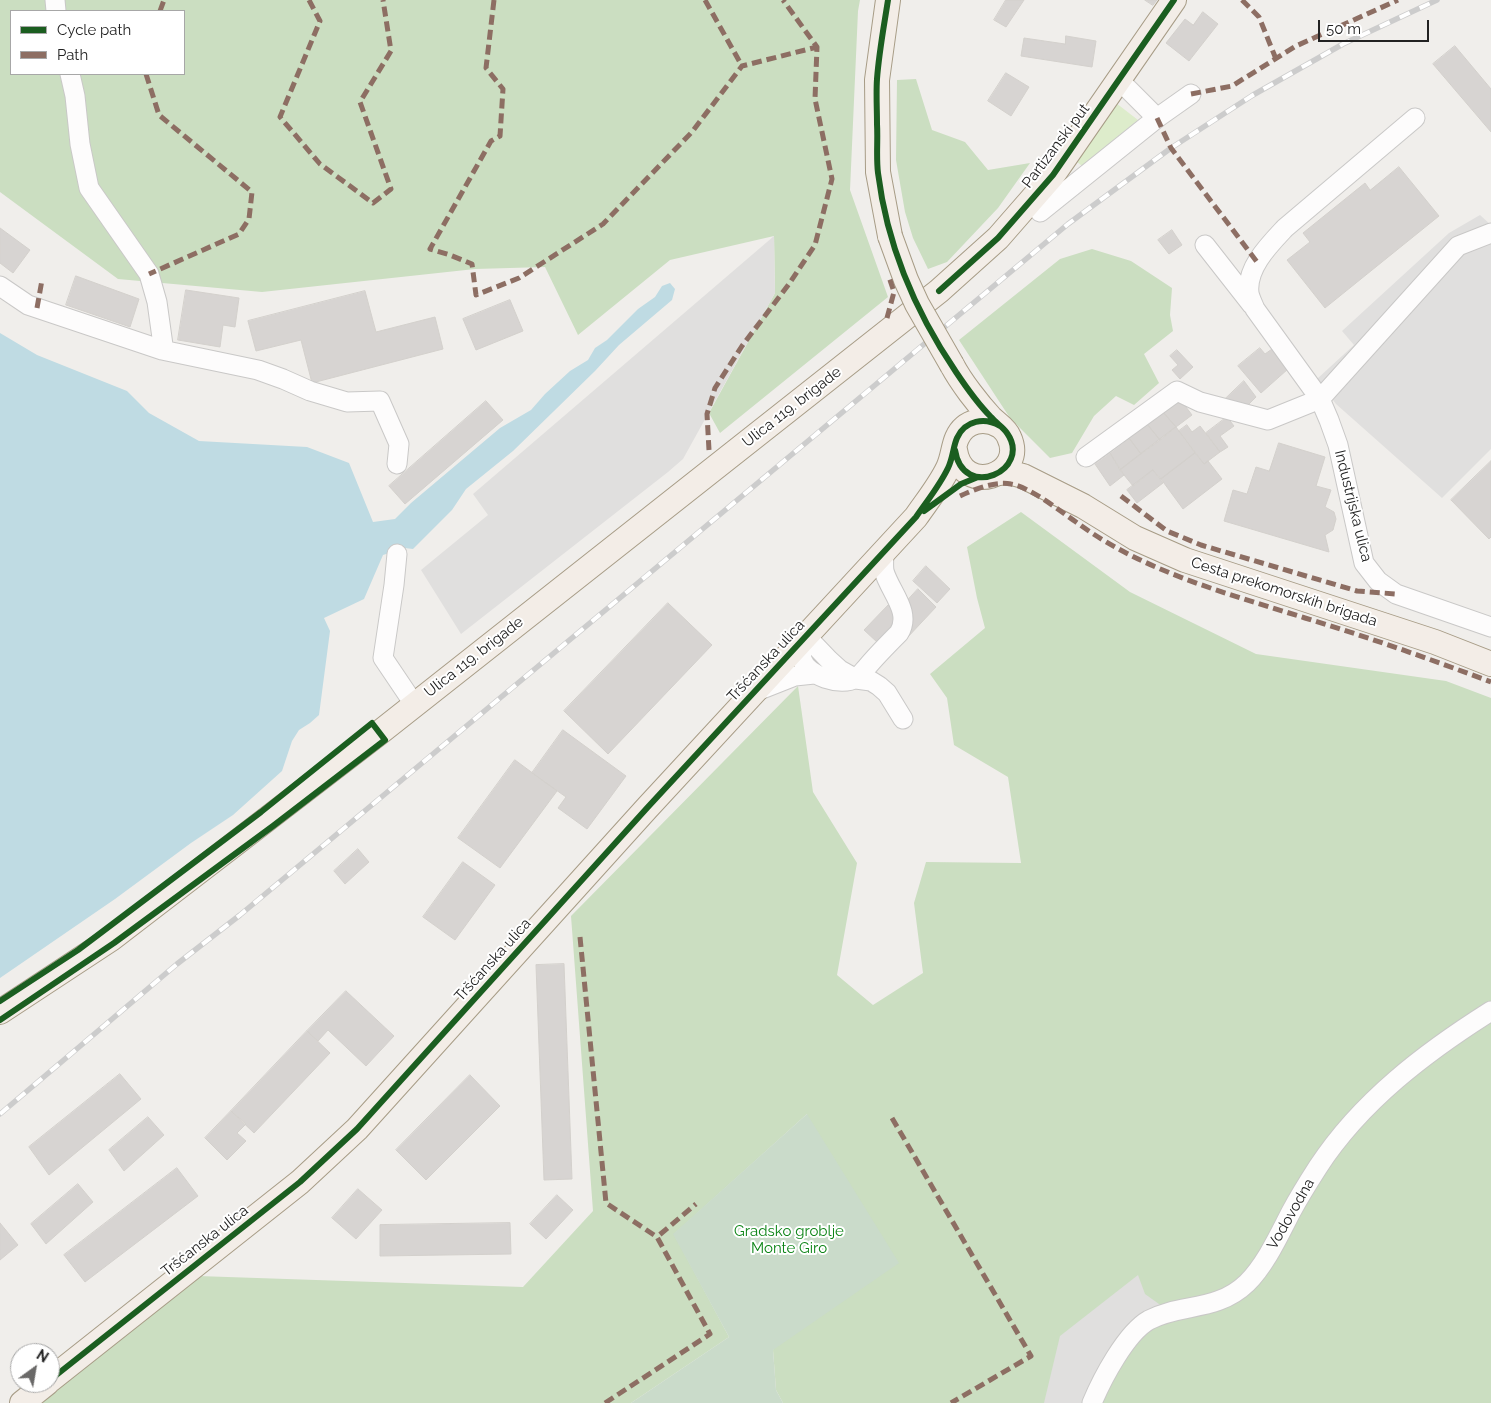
<!DOCTYPE html>
<html>
<head>
<meta charset="utf-8">
<style>
	body { margin:0 }
	#map { position:relative; width:1491px; height:1403px; overflow:hidden; background:#f0eeeb; font-family:Raleway,sans-serif }
	canvas { display:block }
	.legend { position:absolute; left:10px; top:10px; width:175px; height:65px; box-sizing:border-box; background:#fff; border:1px solid #a7a7a7; margin:0; padding:6px 9px; list-style:none; font-size:15px; color:#222 }
	.legend li { display:flex; align-items:center; gap:10px; height:25px }
	.legend b { width:25px; border:1px solid #a7a7a7 }
	.north { position:absolute; left:10px; top:1343px; width:50px; height:50px; box-sizing:border-box; background:#fff; border:1px solid #a7a7a7; border-radius:50%; rotate:32deg; font-size:14px; font-weight:700; line-height:20px; text-align:center; color:#222 }
	.north::after { content:''; display:block; margin:auto; width:18px; height:22px; background:#6a6968; clip-path:polygon(50% 0,100% 100%,50% 72%,0 100%) }
	.scale { position:absolute; left:1318px; top:20px; width:111px; height:22px; box-sizing:border-box; border:2px solid #222; border-top:0; padding-left:6px; font-size:15px; line-height:18px; white-space:nowrap; color:#222; -webkit-text-stroke:4px #fff; paint-order:stroke }
</style>
</head>
<body>
<div id="map">
<canvas width="1491" height="1403"></canvas>
<ul class="legend">
<li><b style="height:6px;background:#1b5e20"></b>Cycle path</li>
<li><b style="height:6px;background:#8d6e63"></b>Path</li>
</ul>
<div class="north">N</div>
<div class="scale">50 m</div>
</div>
<script>
const g = document.querySelector('canvas').getContext('2d');
g.lineJoin = 'round';
function fill(path, color) {
  g.fillStyle = color;
  g.fill(path, 'evenodd');
}
function strokePath(path, color, width, dash) {
  g.strokeStyle = color;
  g.lineWidth = width;
  g.lineCap = dash ? 'butt' : 'round';
  g.setLineDash(dash || []);
  g.stroke(path);
}
function drawText(font, color, halo, rows, align = 'center') {
  g.font = font + ' Raleway,sans-serif';
  g.lineWidth = 4;
  g.setLineDash([]);
  g.textBaseline = 'middle';
  g.strokeStyle = halo;
  g.fillStyle = color;
  for (const [text, x, y, turn = 0] of rows) {
    g.save();
    g.translate(x, y);
    g.rotate((+turn || 0) * Math.PI / 180);
    g.textAlign = isNaN(turn) ? turn : align;
    if (halo) g.strokeText(text, 0, 0);
    g.fillText(text, 0, 0);
    g.restore();
  }
}
fill(new Path2D(`
	M 1116,103 L 1138,120 L 1082,166 L 1076,161 Z`), '#ddeccb');
fill(new Path2D(`
	M 0,0 L 860,0 L 858,11 L 850,190 L 888,297 L 720,433 L 709,413 L 775,293 L 774,236 L 670,260 L 578,335 L 545,267 L 475,269 L 262,292 L 118,279 L 0,192 ZM 11,11 L 184,11 L 184,74 L 11,74 Z
	M 916,79 L 932,130 L 965,142 L 988,170 L 1030,163 L 998,208 L 947,262 L 928,269 L 913,238 L 905,212 L 896,160 L 897,80 Z
	M 1092,249 L 1131,261 L 1172,288 L 1170,315 L 1173,331 L 1144,354 L 1159,383 L 1134,405 L 1116,396 L 1094,416 L 1072,453 L 1050,458 L 1010,418 L 959,340 L 1060,259 Z
	M 1021,512 L 1130,592 L 1256,654 L 1446,681 L 1491,698 L 1491,1403 L 783,1403 L 776,1390 L 773,1350 L 807,1114 L 674,1234 L 729,1337 L 631,1403 L 41,1403 L 198,1276 L 523,1287 L 593,1211 L 571,916 L 798,686 L 813,792 L 857,863 L 837,975 L 873,1005 L 923,973 L 914,903 L 926,862 L 1021,863 L 1008,777 L 954,745 L 947,698 L 930,674 L 985,628 L 977,598 L 967,547 Z`), '#cbdec1');
fill(new Path2D(`
	M 807,1114 L 899,1263 L 773,1350 L 776,1390 L 783,1403 L 631,1403 L 729,1337 L 673,1234 Z`), '#cadbca');
fill(new Path2D(`
	M 1480,215 L 1491,225 L 1491,449 L 1442,498 L 1336,404 L 1317,379 L 1354,345 L 1342,331 L 1449,233 Z
	M 774,236 L 775,293 L 683,459 L 668,472 L 461,634 L 421,570 L 488,515 L 473,494 Z
	M 1138,1275 L 1145,1294 L 1166,1309 L 1143,1320 L 1086,1403 L 1044,1403 L 1060,1336 Z`), '#e0dfde');
fill(new Path2D(`
	M 670,283 L 675,289 L 672,300 L 619,345 L 595,371 L 513,451 L 466,489 L 452,510 L 413,549 L 405,548 L 383,555 L 364,599 L 324,618 L 330,631 L 319,715 L 310,723 L 299,730 L 292,741 L 282,771 L 233,815 L 191,843 L 115,899 L 0,978 L 0,333 L 37,355 L 127,391 L 149,413 L 199,441 L 307,447 L 349,463 L 373,522 L 395,519 L 411,503 L 500,428 L 531,410 L 545,394 L 570,371 L 588,360 L 595,348 L 607,340 L 638,309 L 655,297 L 662,286 Z`), '#bfdbe3');
const building = new Path2D(`
	M 1006,0 L 1024,0 L 1006,27 L 994,20 Z
	M 1145,0 L 1157,0 L 1153,5 Z
	M 1203,12 L 1218,24 L 1189,61 L 1166,43 L 1185,19 L 1193,25 Z
	M 1066,36 L 1096,41 L 1092,67 L 1021,56 L 1024,38 L 1065,44 Z
	M 1455,46 L 1491,89 L 1491,132 L 1433,64 Z
	M 1006,73 L 1029,87 L 1011,116 L 988,101 Z
	M 1399,167 L 1439,216 L 1325,308 L 1287,260 L 1310,242 L 1303,233 L 1365,183 L 1370,190 Z
	M 0,228 L 30,250 L 13,273 L 0,263 Z
	M 1172,230 L 1182,245 L 1169,254 L 1158,240 Z
	M 76,276 L 139,299 L 130,327 L 66,305 Z
	M 186,290 L 239,298 L 235,327 L 223,325 L 220,347 L 178,340 Z
	M 365,291 L 376,332 L 435,317 L 443,349 L 312,383 L 301,340 L 256,351 L 248,321 Z
	M 510,300 L 523,331 L 476,350 L 463,319 Z
	M 1260,348 L 1265,354 L 1272,349 L 1288,369 L 1261,393 L 1238,366 Z
	M 1177,350 L 1193,367 L 1180,379 L 1172,370 L 1178,365 L 1170,356 Z
	M 1244,381 L 1256,397 L 1246,407 L 1221,403 Z
	M 1180,399 L 1192,415 L 1176,427 L 1163,412 Z
	M 486,401 L 503,420 L 405,504 L 389,486 Z
	M 1163,412 L 1176,427 L 1160,440 L 1147,424 Z
	M 1227,417 L 1234,426 L 1220,436 L 1228,447 L 1220,452 L 1206,433 Z
	M 1147,424 L 1160,440 L 1141,454 L 1129,438 Z
	M 1187,425 L 1192,432 L 1200,426 L 1220,452 L 1204,464 L 1179,431 Z
	M 1176,427 L 1195,453 L 1161,479 L 1153,470 L 1133,486 L 1120,470 Z
	M 1129,438 L 1141,454 L 1120,470 L 1110,453 Z
	M 1279,443 L 1325,457 L 1316,486 L 1331,490 L 1325,507 L 1334,512 L 1336,519 L 1333,530 L 1325,535 L 1329,552 L 1224,521 L 1233,490 L 1247,494 L 1256,467 L 1269,471 Z
	M 1110,453 L 1124,475 L 1110,486 L 1095,464 Z
	M 1195,453 L 1204,464 L 1208,461 L 1222,479 L 1183,509 L 1161,479 Z
	M 1491,461 L 1491,537 L 1489,539 L 1451,500 Z
	M 1153,470 L 1163,483 L 1137,503 L 1127,490 Z
	M 926,566 L 950,589 L 937,603 L 913,581 Z
	M 918,589 L 936,607 L 891,655 L 864,630 L 888,605 L 896,612 Z
	M 668,603 L 712,645 L 608,754 L 564,711 Z
	M 563,730 L 626,776 L 587,829 L 558,808 L 566,797 L 532,773 Z
	M 515,760 L 557,791 L 500,868 L 458,838 Z
	M 358,849 L 369,862 L 345,884 L 334,871 Z
	M 463,862 L 495,885 L 455,940 L 423,917 Z
	M 564,964 L 572,1179 L 544,1180 L 536,965 Z
	M 346,991 L 394,1036 L 366,1066 L 328,1030 L 318,1041 L 307,1031 Z
	M 307,1031 L 330,1053 L 254,1133 L 231,1111 Z
	M 120,1074 L 141,1099 L 49,1175 L 29,1147 Z
	M 470,1075 L 500,1106 L 426,1180 L 396,1150 Z
	M 231,1111 L 246,1124 L 237,1133 L 246,1141 L 227,1160 L 205,1138 Z
	M 148,1117 L 164,1135 L 124,1171 L 109,1150 Z
	M 177,1168 L 198,1196 L 85,1282 L 64,1255 Z
	M 78,1184 L 93,1202 L 46,1244 L 31,1224 Z
	M 358,1189 L 382,1210 L 356,1239 L 332,1218 Z
	M 557,1195 L 573,1210 L 546,1239 L 530,1224 Z
	M 0,1223 L 18,1245 L 0,1260 Z
	M 510,1223 L 511,1254 L 380,1256 L 380,1225 Z`);
fill(building, '#d7d4d2');
strokePath(building, '#d3d0cc', 1);
const minor = new Path2D(`
	M 55,0 L 56,11
	M 70,74 L 75,96 L 80,144 L 89,188 L 149,274 L 157,302 L 163,345 L 162,350
	M 1119,80 L 1157,118
	M 1415,118 L 1285,228 C 1269,245 1246,268 1249,293 C 1250,298 1253,304 1255,309 L 1320,399 L 1329,420 L 1338,445 L 1364,563 L 1378,581 L 1396,594 L 1491,627
	M 1040,212 L 1157,118 L 1191,94
	M 1205,245 L 1252,305
	M 0,286 L 28,305 L 162,350 L 258,370 L 283,379 L 310,391 L 347,402 L 380,401 L 399,444 L 397,464
	M 1086,457 L 1177,391 L 1200,402 L 1268,420 L 1320,399 L 1458,246 L 1491,233
	M 397,554 L 394,585 L 383,658 L 414,704
	M 806,636 C 804,643 800,652 802,659 C 807,676 841,687 856,678 C 860,676 864,670 867,667 C 877,655 888,644 899,633 C 912,612 890,592 884,571 C 883,564 884,558 884,551
	M 806,636 L 829,660 L 840,670 L 856,679 L 871,681 L 879,686 L 887,693 L 903,719
	M 757,691 L 795,676 L 814,674
	M 1092,1403 C 1102,1379 1126,1333 1149,1320 C 1181,1303 1217,1312 1247,1283 C 1266,1264 1279,1235 1291,1212 C 1299,1197 1309,1181 1318,1167 C 1361,1101 1426,1052 1491,1011`);
const major = new Path2D(`
	M 888,0 L 877,80 L 878,172 L 890,236
	M 952,365 C 961,382 978,404 991,418 C 997,424 1006,429 1009,437 C 1027,476 962,497 955,450
	M 999,473 L 1008,472 L 1023,476 L 1083,506 L 1135,538 L 1185,560 L 1435,642 L 1491,664
	M 0,1012 L 111,939 L 379,733 L 939,291 L 998,238 L 1053,175 L 1174,0
	M 50,1380 L 300,1182 L 357,1129 L 647,808 L 916,517 C 927,501 940,485 948,468 C 953,458 953,447 957,438 C 965,420 985,417 1000,426
	M 22,1403 L 47,1383`);
strokePath(minor, '#c9c8c7', 21);
strokePath(major, '#a79c86', 26);
strokePath(minor, '#fdfcfc', 19);
strokePath(major, '#f3ede7', 24);
const rail = new Path2D(`
	M 0,1114 L 177,964 L 240,915 L 1068,224 L 1171,148 L 1253,95 L 1343,44 L 1437,0`);
strokePath(rail, '#ccc', 5.5);
strokePath(rail, '#fff', 4, [11]);
const majorBridge = new Path2D(`
	M 890,236 L 906,280 L 917,304 L 952,365`);
strokePath(majorBridge, '#a79c86', 26, []);
strokePath(majorBridge, '#f3ede7', 24);
strokePath(new Path2D(`
	M 309,0 L 320,21 L 280,117 L 320,164 L 373,203 L 391,189 L 360,102 L 391,51 L 383,0
	M 494,0 L 486,68 L 503,89 L 500,136 L 491,141 L 430,249 L 450,255 L 472,264 L 476,295 L 519,278 L 603,224 L 692,132 L 742,66 L 817,47
	M 705,0 L 742,66
	M 1242,0 L 1259,17 L 1276,59
	M 160,11 L 164,0
	M 146,74 L 159,115 L 252,192 L 249,219 L 239,234 L 149,274
	M 1191,94 L 1232,86 L 1296,46 L 1398,0
	M 1157,118 L 1171,148 L 1257,262
	M 37,308 L 42,280
	M 887,318 L 894,292 L 889,277
	M 709,450 L 707,414 L 715,388 L 742,346 L 789,284 L 815,245 L 832,179 L 815,99 L 817,47 L 783,0
	M 960,496 C 975,489 995,481 1011,484 C 1030,487 1060,511 1076,522 C 1144,572 1226,593 1305,618 C 1368,637 1430,659 1491,682
	M 1121,496 L 1167,531 L 1201,545 L 1357,591 L 1396,594
	M 580,937 L 606,1203 L 657,1237
	M 892,1118 L 1031,1356 L 951,1403
	M 605,1403 L 710,1334 L 657,1237 L 696,1204`), '#8d6e63', 5, [10, 5]);
strokePath(new Path2D(`
	M 888,0 C 884,26 879,52 877,79 C 876,93 877,109 877,124 C 878,140 876,157 878,173 C 887,245 916,313 956,372 C 966,387 978,404 991,417 C 996,423 1003,427 1007,433 C 1033,470 963,502 955,450
	M 939,291 L 998,238 L 1053,175 L 1174,0
	M 924,511 L 961,484 L 978,477
	M 0,1001 L 78,950 L 261,812 L 372,723 L 385,740 L 273,826 L 114,943 L 0,1020
	M 50,1380 L 300,1182 L 357,1129 L 647,808 L 916,517 C 927,501 940,485 948,468 C 953,458 953,447 957,438 C 965,420 985,417 1000,426`), '#1b5e20', 6);
drawText('15px', '#222', '#fff', [
	["Partizanski put",1056,146,-53],
	["Ulica 119. brigade",792,407,-38],
	["Industrijska ulica",1353,506,76],
	["Cesta prekomorskih brigada",1284,592,18],
	["Ulica 119. brigade",474,657,-38],
	["Tršćanska ulica",766,661,-47],
	["Tršćanska ulica",493,960,-48],
	["Vodovodna",1291,1214,-60],
	["Tršćanska ulica",205,1241,-38]
]);
drawText('15px', '#0c8416', '#fff', [
	["Gradsko groblje",789,1231],
	["Monte Giro",789,1248]
]);
</script>
</body>
</html>
